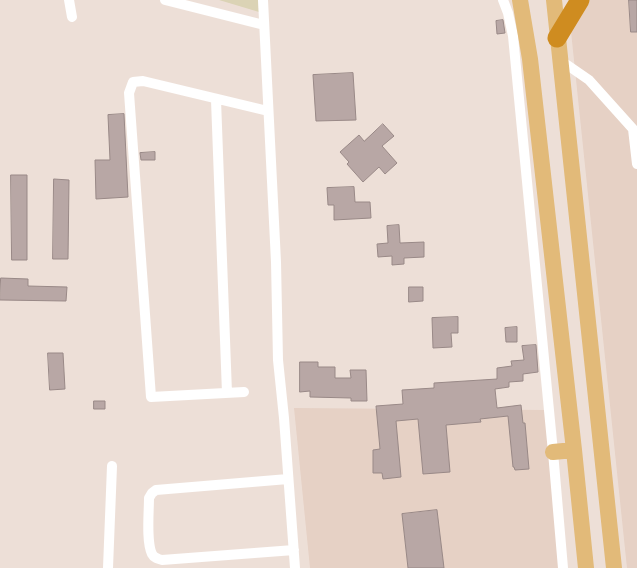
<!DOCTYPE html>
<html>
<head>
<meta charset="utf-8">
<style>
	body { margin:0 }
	canvas { display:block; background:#eddfd7 }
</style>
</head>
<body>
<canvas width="637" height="568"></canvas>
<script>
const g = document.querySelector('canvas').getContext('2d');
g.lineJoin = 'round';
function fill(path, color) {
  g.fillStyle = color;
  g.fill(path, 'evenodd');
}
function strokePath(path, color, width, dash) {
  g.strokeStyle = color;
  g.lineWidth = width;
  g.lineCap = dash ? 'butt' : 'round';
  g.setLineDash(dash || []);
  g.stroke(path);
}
fill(new Path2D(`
	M 585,0 L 637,0 L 637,568 L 627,568 L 570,22 Z
	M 294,408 L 547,410 L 562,568 L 310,568 Z`), '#e6d1c5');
fill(new Path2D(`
	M 219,0 L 258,0 L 259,12 Z`), '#dbd3b5');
const building = new Path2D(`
	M 629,0 L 637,0 L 637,32 L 631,32 Z
	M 503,20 L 505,33 L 497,34 L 496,21 Z
	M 353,73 L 356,120 L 316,121 L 313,75 Z
	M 124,114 L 128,197 L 96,199 L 95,160 L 110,160 L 108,115 Z
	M 383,124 L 394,136 L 382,146 L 397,163 L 385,174 L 379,167 L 363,182 L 347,164 L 349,162 L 340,152 L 359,135 L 364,141 Z
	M 155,152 L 155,160 L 141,160 L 140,153 Z
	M 11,175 L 27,175 L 27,260 L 12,260 Z
	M 54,179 L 69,180 L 68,259 L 53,259 Z
	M 354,187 L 355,202 L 370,202 L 371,218 L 334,220 L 334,205 L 328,205 L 327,188 Z
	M 399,225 L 400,243 L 424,242 L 424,257 L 404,258 L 404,264 L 392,265 L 392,256 L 378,257 L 377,244 L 388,243 L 387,226 Z
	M 1,278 L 28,279 L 28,286 L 67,287 L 66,301 L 0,300 Z
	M 409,287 L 423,287 L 423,301 L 409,302 Z
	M 458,317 L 458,333 L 451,333 L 452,347 L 433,348 L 432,318 Z
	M 517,327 L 517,342 L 506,342 L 505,328 Z
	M 536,345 L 538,372 L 523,374 L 523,381 L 509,382 L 509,387 L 495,389 L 497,408 L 521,405 L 523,423 L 525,423 L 529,469 L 515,470 L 514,467 L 513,467 L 508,416 L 480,419 L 481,422 L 446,425 L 450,472 L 423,474 L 418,419 L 396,421 L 401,477 L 383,479 L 382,473 L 373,473 L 373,450 L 380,449 L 376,406 L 403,404 L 402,390 L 434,388 L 434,383 L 497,379 L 497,368 L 512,366 L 511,361 L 524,360 L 522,346 Z
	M 48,353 L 63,353 L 65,389 L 50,390 Z
	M 300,362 L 318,362 L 318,367 L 335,367 L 335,378 L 351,378 L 350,370 L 366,370 L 367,401 L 351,401 L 351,398 L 310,397 L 310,391 L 300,392 Z
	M 94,401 L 105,401 L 105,409 L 94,409 Z
	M 437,510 L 444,568 L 408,568 L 402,514 Z`);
fill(building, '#b8a7a5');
strokePath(building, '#998987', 1);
strokePath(new Path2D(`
	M 69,0 L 72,17
	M 165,0 L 264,25
	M 263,0 L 276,262 L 278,360 L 284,418 L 295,568
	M 503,0 L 508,13 L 513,36 L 553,452 L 563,568
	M 560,60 L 589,80 L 633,129 L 637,164
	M 216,100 L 227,393
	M 244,392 L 151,397 L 129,93 L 133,82 L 143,81 L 268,111
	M 288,479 L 156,490 L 152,493 L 149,498 C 149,512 146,542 152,554 C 154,558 158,559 162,560 L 294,550
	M 108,568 L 112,466`), '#fff', 10);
strokePath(new Path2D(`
	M 520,0 L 530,59 L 574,450 L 586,568
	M 554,0 L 614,568
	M 553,452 L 574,450`), '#e2ba79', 16);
strokePath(new Path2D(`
	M 557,38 L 580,0`), '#cf8c20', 19);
</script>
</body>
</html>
